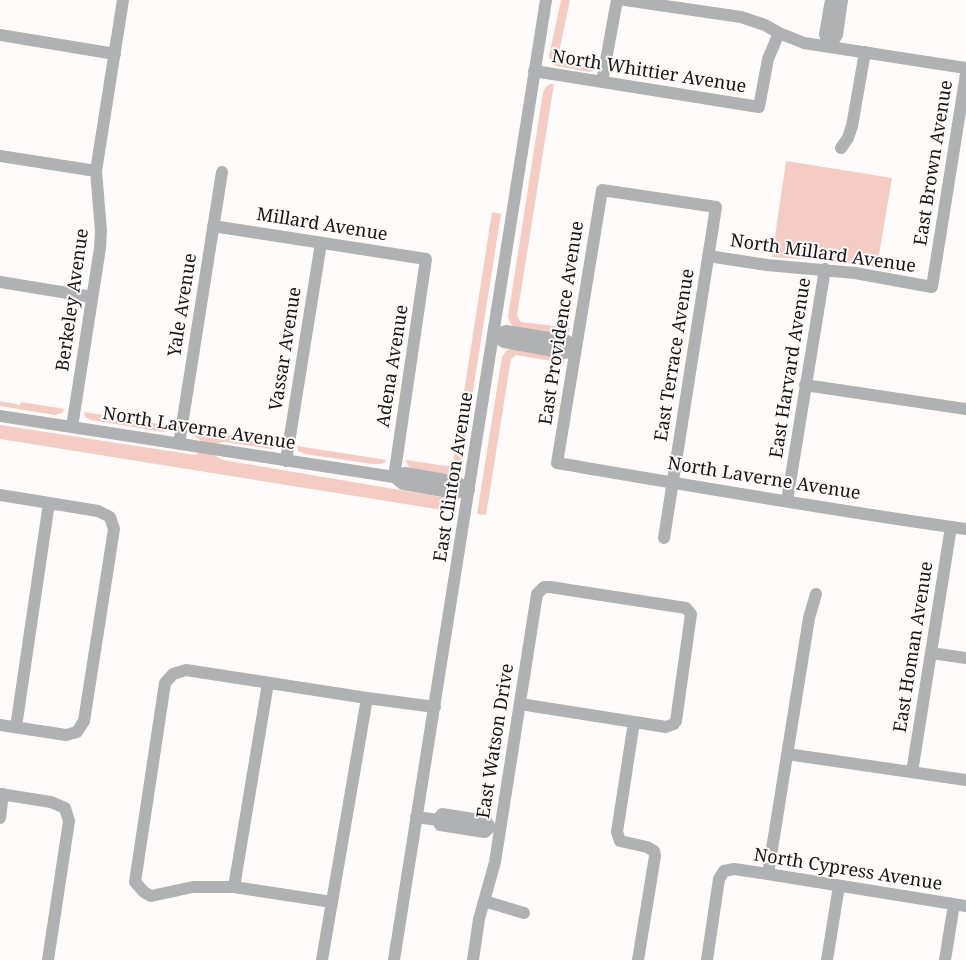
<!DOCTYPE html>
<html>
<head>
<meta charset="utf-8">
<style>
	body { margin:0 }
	canvas { display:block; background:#fefbfa }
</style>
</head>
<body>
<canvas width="966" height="960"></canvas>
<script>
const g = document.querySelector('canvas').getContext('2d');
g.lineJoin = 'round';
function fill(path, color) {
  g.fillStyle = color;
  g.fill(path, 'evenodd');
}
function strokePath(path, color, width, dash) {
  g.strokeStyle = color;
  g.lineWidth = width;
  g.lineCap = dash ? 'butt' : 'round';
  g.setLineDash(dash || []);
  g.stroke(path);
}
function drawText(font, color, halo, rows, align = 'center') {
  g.font = font + ' "Noto Serif",serif';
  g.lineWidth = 4;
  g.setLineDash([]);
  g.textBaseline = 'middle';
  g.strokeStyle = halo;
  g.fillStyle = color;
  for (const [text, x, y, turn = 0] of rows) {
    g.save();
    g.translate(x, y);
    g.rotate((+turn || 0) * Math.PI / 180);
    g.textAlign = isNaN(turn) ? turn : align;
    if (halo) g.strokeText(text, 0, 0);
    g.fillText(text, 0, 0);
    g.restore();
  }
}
fill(new Path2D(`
	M 561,0 L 570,0 L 558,57 L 562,61 L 596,66 L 595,70 L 590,72 L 556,66 L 551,63 L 549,56 Z
	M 550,84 L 554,84 L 517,316 L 521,322 L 570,328 L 568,333 L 563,335 L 514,327 L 510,323 L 508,317 L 543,92 L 546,87 Z
	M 786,161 L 892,178 L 877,267 L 832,261 L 772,257 Z
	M 492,212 L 501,214 L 461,467 C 450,479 429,471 414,469 L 409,467 L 405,460 L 447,466 L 453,463 Z
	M 511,349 L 560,357 L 564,360 L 564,363 L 516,355 L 511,359 L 486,515 L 477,514 L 502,357 L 506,351 Z
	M 0,401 L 20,405 L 21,402 L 65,409 L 62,413 L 55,415 L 0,406 Z
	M 84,412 L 172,426 L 170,430 L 163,432 L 91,420 L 85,417 Z
	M 0,425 L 195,455 C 205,449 213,455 223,460 L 447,498 L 453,504 L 455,512 L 0,439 Z
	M 190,429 L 279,443 L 277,447 L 271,449 L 224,442 L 216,444 L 203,442 L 191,434 Z
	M 297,446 L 387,460 L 382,464 L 372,464 L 305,454 L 298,451 Z`), '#f5ccc4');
strokePath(new Path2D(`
	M 625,0 L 741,17 L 765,25 L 779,33 L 804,43 L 966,68
	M 0,35 L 115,54
	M 829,47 L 837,35 L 842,0
	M 829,47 L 825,34 L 831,0
	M 534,71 L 759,107 L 768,59 L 779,33
	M 602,82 L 617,0
	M 841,148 L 848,138 L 852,126 L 865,52
	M 0,156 L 96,171
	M 213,226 L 426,259 L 394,477
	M 708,256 L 767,265 L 855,273 L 932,287 L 966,74
	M 0,282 L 92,297
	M 506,331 L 567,341 L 575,348 L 565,353 L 504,342 L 494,335 Z
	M 805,385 L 966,409
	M 0,416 L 394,477 L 405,473 L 457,482 L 469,490
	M 72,427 L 100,248 L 101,231 L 96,171 L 123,0
	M 179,444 L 222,172
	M 286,461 L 321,243
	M 394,477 L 403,484 L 455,493 L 469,490
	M 0,495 L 98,511 L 110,517 L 114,529 L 84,721 L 77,732 L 66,735 L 0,725
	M 787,501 L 825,269
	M 664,538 L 716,207 L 602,190 L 557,463 C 693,486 829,510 966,529
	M 931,653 L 966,658
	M 268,683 L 234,887 L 193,887 L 151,896 L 144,892 L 135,882 L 165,683 L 173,674 L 186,670 L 367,698 L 435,707
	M 634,722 L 617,832 L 620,841 L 647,847 L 654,851 L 655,856 L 638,960
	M 16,727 L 49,503
	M 787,754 L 966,780
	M 912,772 L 951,527
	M 0,794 L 51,802 L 65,808 L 69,821 L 48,960
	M 416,817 L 438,820 L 440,825 L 485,832 L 490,827 L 486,821 L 442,814 L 438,820
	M 0,818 L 3,794
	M 768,874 L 809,618 L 816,594
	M 234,887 L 332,902
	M 484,901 L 524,913
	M 322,960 L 367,698
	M 394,960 L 546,0
	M 473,960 L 479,919 L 495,862 L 537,594 L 544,587 L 550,587 L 686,608 L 691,614 L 676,721 L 674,724 L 666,727 L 520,704
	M 707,960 L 719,879 L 724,871 L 734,869 L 768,874 L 966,906
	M 827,960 L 839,886
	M 945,960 L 954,904`), '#afb1b2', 12);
drawText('18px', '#171515', '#fefbfa', [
	["North Whittier Avenue",649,72,9],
	["East Brown Avenue",934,163,-81],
	["Millard Avenue",322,225,9],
	["North Millard Avenue",823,254,8],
	["Berkeley Avenue",73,300,-82],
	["Yale Avenue",183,305,-81],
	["East Providence Avenue",562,323,-81],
	["Vassar Avenue",286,349,-81],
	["East Terrace Avenue",675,355,-81],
	["Adena Avenue",393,366,-81],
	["East Harvard Avenue",791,368,-81],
	["North Laverne Avenue",199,429,9],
	["East Clinton Avenue",454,477,-81],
	["North Laverne Avenue",764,479,9],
	["East Homan Avenue",914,647,-81],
	["East Watson Drive",496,741,-81],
	["North Cypress Avenue",848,870,9]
]);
</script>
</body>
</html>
